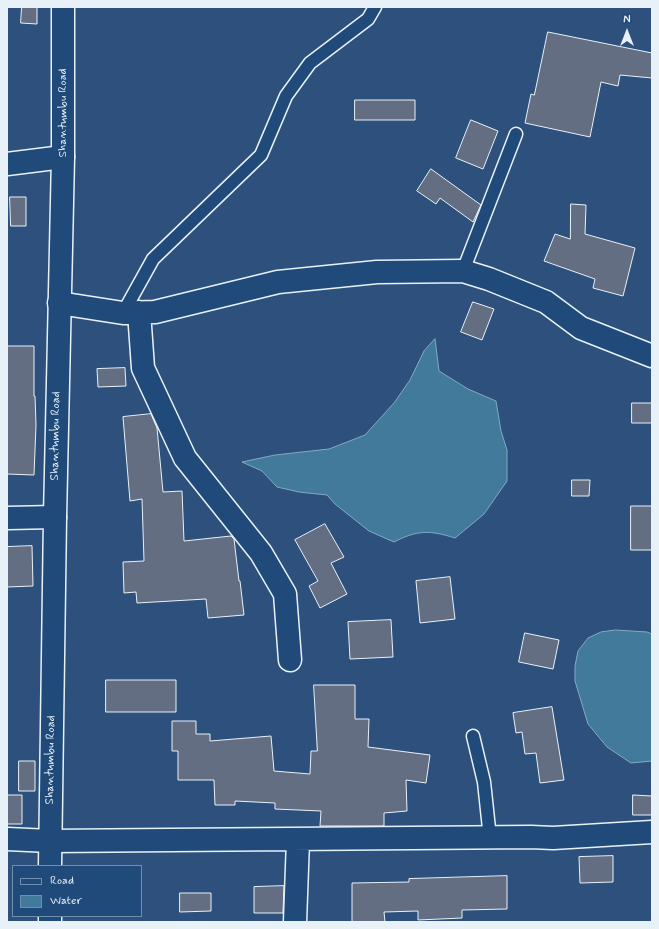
<!DOCTYPE html>
<html>
<head>
<meta charset="utf-8">
<style>
	body { margin:0 }
	#map { position:relative; width:659px; height:929px; overflow:hidden; background:#2d517c; font-family:Mynerve,sans-serif }
	canvas { display:block }
	.frame { position:absolute; inset:0; border:8px solid #e8f1f8; pointer-events:none }
	.legend { position:absolute; left:12px; top:865px; width:130px; height:52px; box-sizing:border-box; background:#1f4a7a; border:1px solid #6f8dac; margin:0; padding:5px 7px; list-style:none; font-size:12px; color:#e8f1f8 }
	.legend li { display:flex; align-items:center; gap:8px; height:20px }
	.legend b { width:20px; border:1px solid #6f8dac }
	.north { position:absolute; left:607px; top:12px; width:40px; height:40px; -webkit-text-stroke:3px #1f4a7a; paint-order:stroke; rotate:0deg; font-size:11px; font-weight:700; line-height:16px; text-align:center; color:#e8f1f8 }
	.north::after { content:''; display:block; margin:auto; width:14px; height:18px; background:#e8f1f8; clip-path:polygon(50% 0,100% 100%,50% 72%,0 100%) }
</style>
</head>
<body>
<div id="map">
<canvas width="659" height="929"></canvas>
<div class="frame"></div>
<ul class="legend">
<li><b style="height:5px;background:#1f4a7a"></b>Road</li>
<li><b style="height:11px;background:#427a9c"></b>Water</li>
</ul>
<div class="north">N</div>
</div>
<script>
const g = document.querySelector('canvas').getContext('2d');
g.lineJoin = 'round';
function fill(path, color) {
  g.fillStyle = color;
  g.fill(path, 'evenodd');
}
function strokePath(path, color, width, dash) {
  g.strokeStyle = color;
  g.lineWidth = width;
  g.lineCap = dash ? 'butt' : 'round';
  g.setLineDash(dash || []);
  g.stroke(path);
}
function drawText(font, color, halo, rows, align = 'center') {
  g.font = font + ' Mynerve,sans-serif';
  g.lineWidth = 3;
  g.setLineDash([]);
  g.textBaseline = 'middle';
  g.strokeStyle = halo;
  g.fillStyle = color;
  for (const [text, x, y, turn = 0] of rows) {
    g.save();
    g.translate(x, y);
    g.rotate((+turn || 0) * Math.PI / 180);
    g.textAlign = isNaN(turn) ? turn : align;
    if (halo) g.strokeText(text, 0, 0);
    g.fillText(text, 0, 0);
    g.restore();
  }
}
const water = new Path2D(`
	M 435,339 L 439,371 L 468,389 L 496,401 L 501,431 L 507,450 L 507,481 L 484,514 L 455,538 C 430,530 417,530 394,542 L 369,531 L 335,504 L 327,495 L 299,492 L 277,487 L 262,471 L 242,462 L 275,455 L 329,449 L 365,435 L 394,403 L 410,380 L 424,351 Z
	M 616,630 L 647,632 L 652,634 L 652,761 L 631,763 L 607,747 L 588,724 L 575,681 L 575,666 L 578,651 L 588,638 L 601,632 Z`);
fill(water, '#427a9c');
strokePath(water, '#84aac1', 1);
const building = new Path2D(`
	M 22,7 L 37,7 L 37,24 L 21,23 Z
	M 548,32 L 652,53 L 652,78 L 620,75 L 618,86 L 601,82 L 590,137 L 525,123 L 531,94 L 534,95 Z
	M 355,100 L 415,100 L 415,120 L 355,120 Z
	M 471,120 L 498,131 L 483,169 L 456,158 Z
	M 431,169 L 481,205 L 473,222 L 440,198 L 436,204 L 417,191 Z
	M 10,197 L 26,197 L 26,226 L 11,226 Z
	M 571,204 L 586,205 L 585,234 L 635,248 L 623,296 L 593,288 L 595,279 L 544,261 L 555,234 L 570,239 Z
	M 473,302 L 494,309 L 482,340 L 461,332 Z
	M 7,346 L 34,346 L 34,396 L 35,396 L 36,425 L 34,475 L 7,474 Z
	M 125,368 L 126,386 L 98,387 L 97,369 Z
	M 632,403 L 652,403 L 652,423 L 632,423 Z
	M 151,414 L 157,428 L 163,492 L 182,491 L 184,541 L 231,536 L 234,539 L 239,581 L 240,581 L 244,615 L 208,618 L 206,599 L 137,603 L 136,592 L 124,593 L 123,562 L 144,561 L 142,499 L 130,501 L 123,417 Z
	M 572,480 L 590,480 L 589,496 L 572,496 Z
	M 631,506 L 652,506 L 652,550 L 631,550 Z
	M 325,524 L 344,557 L 331,563 L 347,594 L 320,608 L 309,586 L 318,581 L 295,540 Z
	M 32,546 L 33,586 L 7,587 L 7,547 Z
	M 450,577 L 455,619 L 420,623 L 416,581 Z
	M 391,620 L 393,657 L 350,659 L 348,622 Z
	M 525,633 L 559,640 L 553,669 L 519,662 Z
	M 106,680 L 176,680 L 176,712 L 106,712 Z
	M 314,685 L 355,685 L 355,719 L 369,719 L 368,747 L 430,755 L 426,783 L 406,780 L 407,811 L 384,813 L 384,826 L 320,826 L 321,811 L 275,809 L 275,803 L 235,801 L 235,805 L 215,805 L 214,780 L 178,780 L 178,751 L 172,751 L 172,721 L 196,721 L 196,734 L 210,734 L 210,741 L 271,736 L 274,771 L 310,774 L 311,751 L 317,751 Z
	M 552,707 L 564,780 L 540,783 L 536,753 L 525,754 L 522,732 L 516,733 L 513,713 Z
	M 19,761 L 35,761 L 35,791 L 19,791 Z
	M 7,795 L 22,795 L 22,824 L 7,824 Z
	M 633,795 L 652,796 L 652,815 L 633,815 Z
	M 613,856 L 613,882 L 580,883 L 579,857 Z
	M 507,876 L 507,909 L 462,910 L 462,918 L 418,920 L 418,911 L 384,912 L 385,922 L 352,922 L 352,883 L 409,882 L 409,879 Z
	M 284,886 L 283,913 L 254,913 L 254,887 Z
	M 180,893 L 211,893 L 211,911 L 180,912 Z`);
fill(building, '#636e82');
strokePath(building, '#e8f1f8', 1);
const service = new Path2D(`
	M 463,271 L 516,134
	M 123,313 L 153,259 L 261,155 L 286,96 L 310,63 L 368,19 L 375,7
	M 473,736 L 484,782 L 490,838`);
const minor = new Path2D(`
	M 7,164 L 63,157
	M 59,303 L 123,313 L 155,312 L 278,282 L 377,272 L 463,271 L 489,279 L 546,302 L 581,328 L 652,356
	M 139,312 L 143,368 L 185,458 L 261,553 L 285,594 L 290,660
	M 7,518 L 55,517
	M 7,839 L 50,841 L 531,837 L 553,838 L 652,832
	M 295,922 L 298,840`);
const tertiary = new Path2D(`
	M 50,866 L 55,517 L 63,157 L 63,7
	M 50,922 L 50,916`);
strokePath(service, '#e8f1f8', 15);
strokePath(minor, '#e8f1f8', 25);
strokePath(tertiary, '#e8f1f8', 25);
strokePath(service, '#1f4a7a', 12);
strokePath(minor, '#1f4a7a', 22);
strokePath(tertiary, '#1f4a7a', 22);
drawText('12px', '#e8f1f8', '#1f4a7a', [
	["Shantumbu Road",63,113,-90],
	["Shantumbu Road",56,436,-89],
	["Shantumbu Road",51,760,-89]
]);
</script>
</body>
</html>
